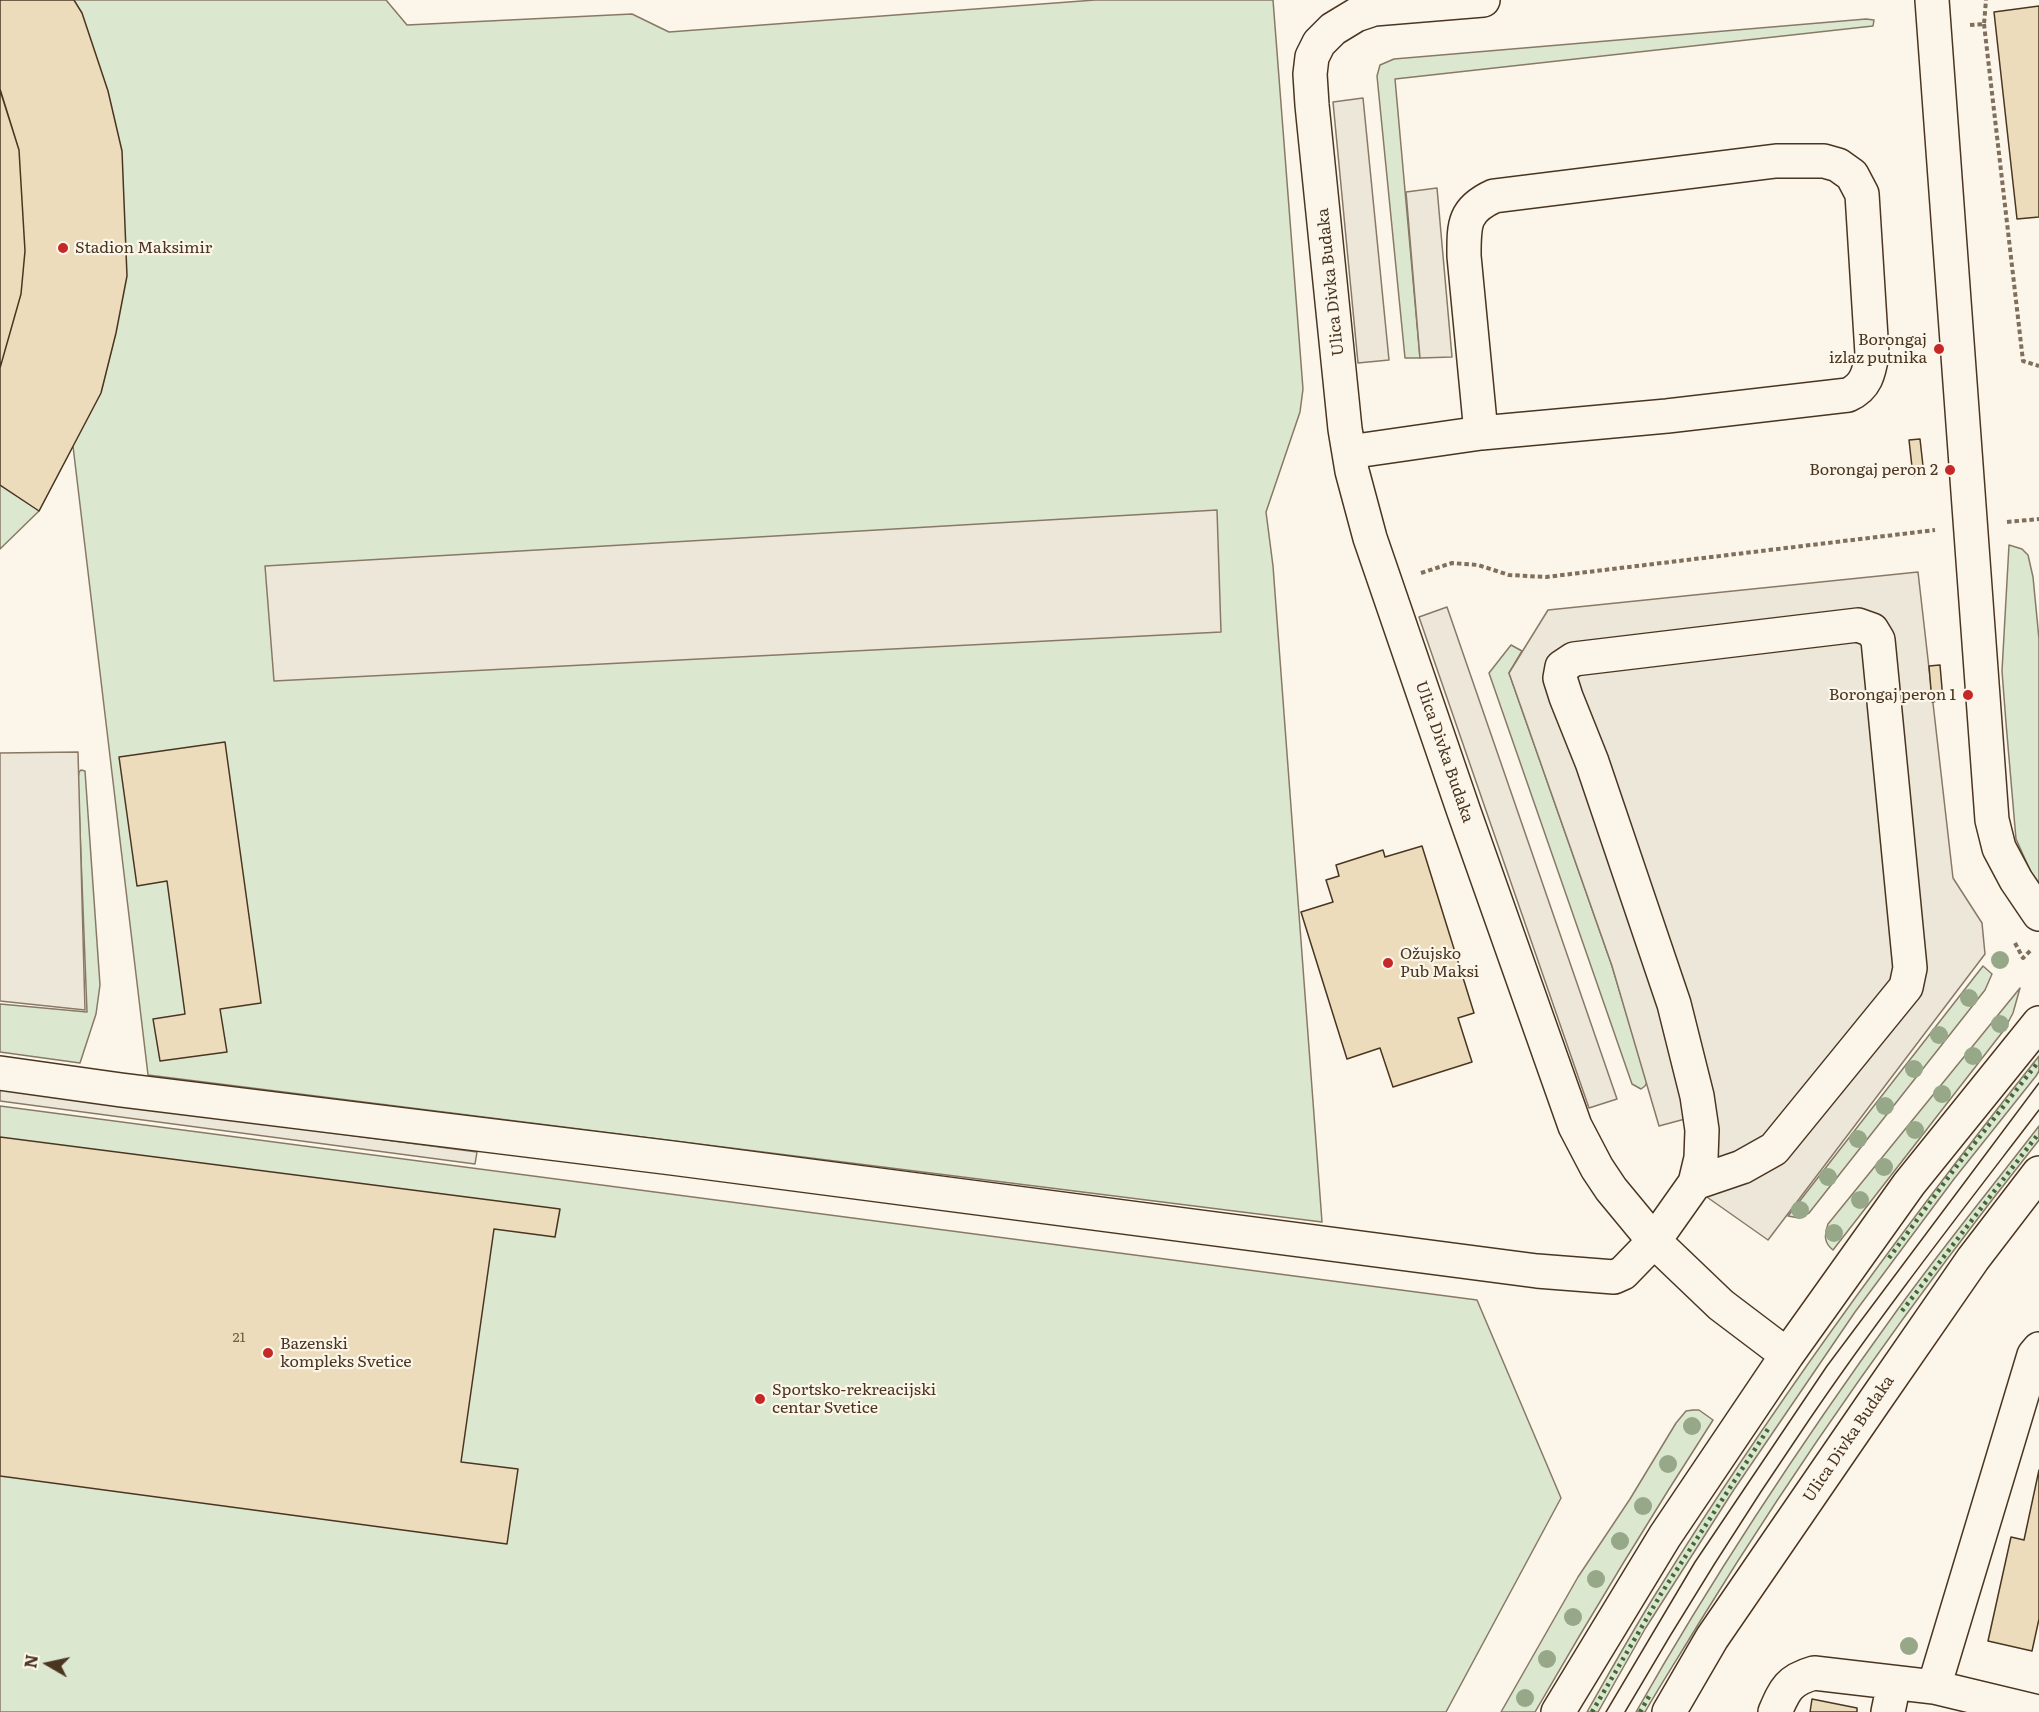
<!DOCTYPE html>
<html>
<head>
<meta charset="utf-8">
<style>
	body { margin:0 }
	#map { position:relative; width:2039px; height:1712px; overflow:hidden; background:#fbf6e9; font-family:Literata,serif }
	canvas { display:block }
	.north { position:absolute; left:18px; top:1634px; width:60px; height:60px; -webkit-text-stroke:4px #fbf6e9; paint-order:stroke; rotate:279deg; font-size:16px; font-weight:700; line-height:24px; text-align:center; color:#4a3520 }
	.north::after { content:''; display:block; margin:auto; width:21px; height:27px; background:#4a3520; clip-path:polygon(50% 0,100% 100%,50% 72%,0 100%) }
</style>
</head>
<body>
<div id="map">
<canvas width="2039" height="1712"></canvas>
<div class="north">N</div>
</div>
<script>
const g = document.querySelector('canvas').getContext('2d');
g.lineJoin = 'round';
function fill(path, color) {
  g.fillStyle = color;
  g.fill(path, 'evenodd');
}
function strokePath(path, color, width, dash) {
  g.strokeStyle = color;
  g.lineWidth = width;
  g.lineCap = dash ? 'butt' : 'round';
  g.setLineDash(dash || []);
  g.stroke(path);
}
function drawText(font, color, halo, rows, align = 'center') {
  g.font = font + ' Literata,serif';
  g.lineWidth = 4.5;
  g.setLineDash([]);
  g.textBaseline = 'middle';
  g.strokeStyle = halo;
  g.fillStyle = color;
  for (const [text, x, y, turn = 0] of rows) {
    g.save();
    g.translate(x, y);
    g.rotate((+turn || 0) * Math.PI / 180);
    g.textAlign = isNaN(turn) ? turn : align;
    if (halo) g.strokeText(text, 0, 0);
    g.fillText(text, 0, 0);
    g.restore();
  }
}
const green = new Path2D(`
	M 0,0 L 386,0 L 407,25 L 632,14 L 669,32 L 1095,0 L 1273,0 L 1303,389 L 1300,412 L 1266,512 L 1273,566 L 1322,1222 L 148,1075 L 73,446 L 39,511 L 0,549 Z
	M 1866,19 L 1874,20 L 1873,26 L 1395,79 L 1420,358 L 1405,358 L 1377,76 L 1380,65 L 1394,59 Z
	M 2009,545 L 2022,549 L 2028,555 L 2033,577 L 2039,639 L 2039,890 L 2016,839 L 2006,723 L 2002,671 Z
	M 1511,645 L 1522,651 L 1509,673 L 1612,966 L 1647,1082 L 1645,1086 L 1641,1089 L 1632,1084 L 1489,673 Z
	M 81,770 L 85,771 L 100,985 L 96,1014 L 80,1063 L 0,1052 L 0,1004 L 87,1012 L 78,779 L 79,772 Z
	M 1983,966 L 1992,974 L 1985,990 L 1809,1213 L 1799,1218 L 1788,1216 Z
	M 2020,988 L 2013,1013 L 2004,1030 L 1833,1250 C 1824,1243 1824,1235 1828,1224 Z
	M 2039,1056 L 2039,1071 L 2036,1076 L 1954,1179 L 1855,1312 L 1733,1491 L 1645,1629 L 1598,1712 L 1587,1712 C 1611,1670 1634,1628 1660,1587 C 1775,1402 1904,1226 2039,1056 Z
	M 0,1106 L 1477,1300 L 1561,1498 L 1446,1712 L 0,1712 Z
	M 2039,1126 L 2039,1140 C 1916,1295 1803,1454 1699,1623 C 1681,1653 1662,1682 1645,1712 L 1636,1712 C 1715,1573 1804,1439 1898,1309 C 1943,1247 1992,1187 2039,1126 Z
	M 1693,1410 L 1699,1410 L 1713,1420 C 1651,1516 1592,1613 1535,1712 L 1501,1712 L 1578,1577 L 1630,1499 L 1676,1423 L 1686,1411 Z`);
fill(green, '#dce7d0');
strokePath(green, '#887966', 1.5);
const parking = new Path2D(`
	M 1363,98 L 1389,360 L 1358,363 L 1333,102 Z
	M 1437,188 L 1452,357 L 1420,358 L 1406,192 Z
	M 1217,510 L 1221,632 L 274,681 L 265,566 Z
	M 1918,572 L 1953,878 L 1982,923 L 1985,954 L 1768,1240 L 1704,1195 L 1685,1119 L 1659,1126 L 1612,966 L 1509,673 L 1548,610 Z
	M 1447,607 L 1617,1099 L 1589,1108 L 1419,617 Z
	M 78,752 L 85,1010 L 0,1001 L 0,753 Z
	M 0,1089 L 477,1152 L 475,1164 L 0,1101 Z`);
fill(parking, '#ede7d9');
strokePath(parking, '#887966', 1.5);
const building = new Path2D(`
	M 0,0 L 74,0 L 82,13 L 108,91 L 122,151 L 127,276 L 116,333 L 101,393 L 39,511 L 0,485 L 0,368 L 21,294 L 25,251 L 19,150 L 0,89 Z
	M 2039,6 L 2039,217 L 2017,219 L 1994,12 Z
	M 0,90 L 19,150 L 25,251 L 21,294 L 0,368 Z
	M 1920,439 L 1924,475 L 1913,476 L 1909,440 Z
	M 1940,665 L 1943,700 L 1932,702 L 1929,666 Z
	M 225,742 L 261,1003 L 220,1009 L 227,1052 L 160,1061 L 153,1019 L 185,1014 L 167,881 L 137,886 L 119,757 Z
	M 1422,846 L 1474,1013 L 1458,1018 L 1472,1062 L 1393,1087 L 1380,1048 L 1347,1059 L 1301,912 L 1333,902 L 1326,880 L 1339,876 L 1336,865 L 1383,850 L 1385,857 Z
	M 0,1137 L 560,1209 L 555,1237 L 494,1229 L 461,1462 L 518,1469 L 507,1544 L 0,1476 Z
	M 2039,1470 L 2039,1619 L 2032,1651 L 1988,1641 L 2011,1537 L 2024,1540 Z
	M 1812,1699 L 1857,1708 L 1857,1712 L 1810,1712 Z`);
fill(building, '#ecdcbc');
strokePath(building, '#4a3520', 1.5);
const minor = new Path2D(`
	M 1483,0 L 1374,9 L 1356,15 L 1333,29 L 1319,43 L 1312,57 L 1310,74 L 1312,105 L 1345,429 L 1352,471 L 1370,538 L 1464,812 L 1575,1126 L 1597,1168 L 1611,1189 L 1654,1241 L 1721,1305 L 1787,1355
	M 1932,0 L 1992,820 L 1999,848 L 2016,880 L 2039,914
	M 1349,452 L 1481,433 L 1667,416 L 1848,395 C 1866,387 1869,373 1872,354 L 1862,194 L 1852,175 L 1838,165 L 1824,161 L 1776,161 L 1494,196 C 1463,210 1464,225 1464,256 L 1481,433
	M 0,1073 L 121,1090 L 672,1158 L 1537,1271 L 1614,1277 L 1623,1273 L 1654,1241 L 1695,1183 L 1701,1158 L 1702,1130 L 1697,1096 L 1674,1004 L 1592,762 L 1566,697 L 1560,678 L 1562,667 L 1574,659 L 1858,625 L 1872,630 L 1878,640 L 1910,968 L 1906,987 L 1774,1149 L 1742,1167 L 1695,1183
	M 1934,1687 L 2034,1355 L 2039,1349
	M 1558,1712 L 1665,1536 L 1787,1355 L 1909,1184 L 2039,1023
	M 1669,1712 L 1712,1638 L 1874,1402 L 1973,1259 L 2039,1173
	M 1775,1712 C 1785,1689 1789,1680 1814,1673 L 1934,1687 L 2038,1712
	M 1888,1712 L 1894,1683`);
strokePath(minor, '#4a3520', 36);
strokePath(new Path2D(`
	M 1984,24 L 2023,361 L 2039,366
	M 1970,25 L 1984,24 L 1986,0
	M 2007,522 L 2039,519
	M 1421,573 L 1452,563 L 1478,565 L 1509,575 L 1546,577 L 1935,530
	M 2015,943 L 2023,958 L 2031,950`), '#7f6f5c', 4, [4.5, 3]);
strokePath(minor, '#fbf6e9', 33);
strokePath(new Path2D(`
	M 1606,1712 L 1695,1562 L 1827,1366 L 2039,1083
	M 1625,1712 C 1683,1612 1744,1515 1809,1420 C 1881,1314 1961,1212 2039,1110`), '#4a3520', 1.5);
strokePath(new Path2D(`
	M 1889,1258 L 1953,1171 L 2039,1061
	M 1902,1311 L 2039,1133
	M 1592,1712 L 1661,1594 L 1770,1426
	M 1640,1712 L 1651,1693`), '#436837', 4.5, [3, 4.5]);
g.fillStyle = '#96a887';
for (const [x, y] of [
	[2000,960],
	[1969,998],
	[2000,1024],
	[1939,1035],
	[1973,1056],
	[1914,1069],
	[1942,1094],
	[1885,1106],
	[1915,1130],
	[1858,1139],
	[1884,1167],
	[1828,1177],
	[1860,1200],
	[1800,1210],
	[1834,1233],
	[1692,1426],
	[1668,1464],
	[1643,1506],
	[1620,1541],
	[1596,1579],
	[1573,1617],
	[1909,1646],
	[1547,1659],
	[1525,1698]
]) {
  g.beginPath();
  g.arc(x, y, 9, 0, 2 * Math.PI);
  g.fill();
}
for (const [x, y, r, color] of [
	[63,248,6,"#c62828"],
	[1939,349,6,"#c62828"],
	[1950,470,6,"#c62828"],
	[1968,695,6,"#c62828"],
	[1388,963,6,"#c62828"],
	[268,1353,6,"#c62828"],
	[760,1399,6,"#c62828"]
]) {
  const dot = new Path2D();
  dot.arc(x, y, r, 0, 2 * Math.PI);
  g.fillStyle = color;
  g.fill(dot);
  strokePath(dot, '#fbf6e9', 2);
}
drawText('14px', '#725f47', null, [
	["21",239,1338]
]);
drawText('16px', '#4a3520', '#fbf6e9', [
	["Stadion Maksimir",75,248],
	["Borongaj",1927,340,"right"],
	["izlaz putnika",1927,358,"right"],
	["Borongaj peron 2",1938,470,"right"],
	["Borongaj peron 1",1956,695,"right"],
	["Ožujsko",1400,954],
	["Pub Maksi",1400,972],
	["Bazenski",280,1344],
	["kompleks Svetice",280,1362],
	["Sportsko-rekreacijski",772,1390],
	["centar Svetice",772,1408]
], 'left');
drawText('16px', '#4a3520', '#fbf6e9', [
	["Ulica Divka Budaka",1331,282,-96],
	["Ulica Divka Budaka",1444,752,71],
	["Ulica Divka Budaka",1849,1439,-56]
]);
</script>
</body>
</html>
